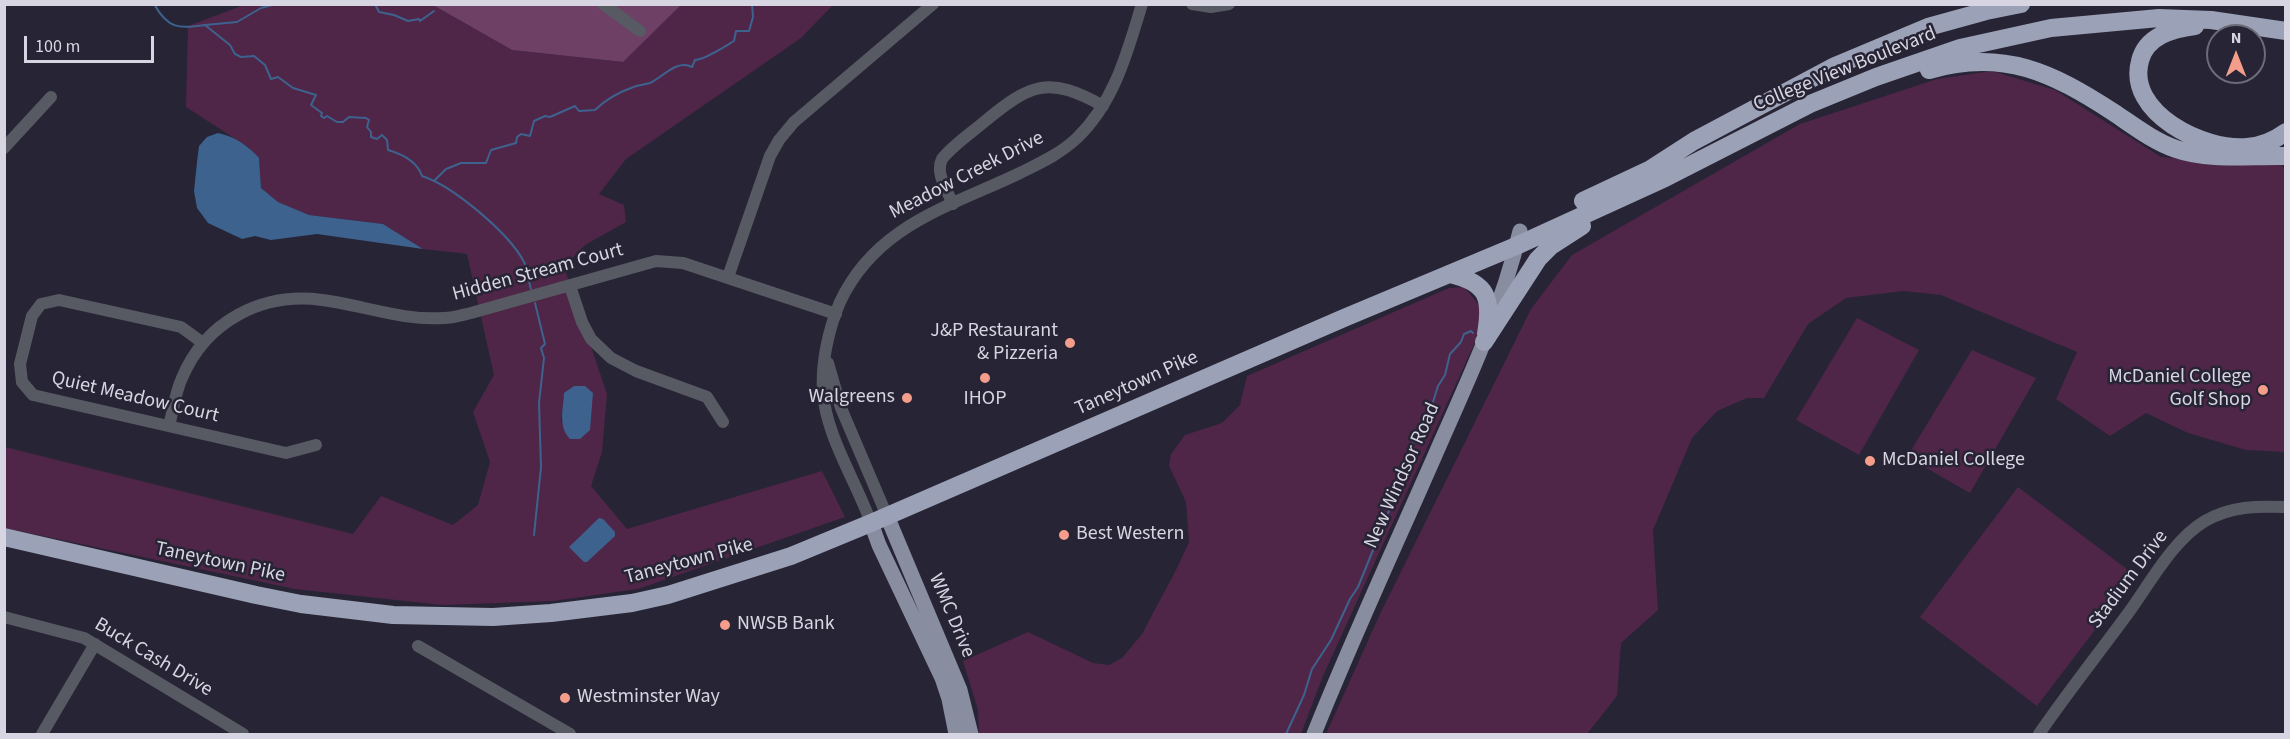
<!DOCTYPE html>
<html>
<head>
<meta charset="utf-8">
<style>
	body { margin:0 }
	#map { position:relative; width:2290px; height:739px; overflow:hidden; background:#272435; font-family:"Source Sans 3",sans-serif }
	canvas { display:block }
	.frame { position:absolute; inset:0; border:6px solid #d7d5e1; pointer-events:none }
	.north { position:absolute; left:2206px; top:24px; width:60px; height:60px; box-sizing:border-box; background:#272435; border:2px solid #6d6b7a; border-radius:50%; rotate:0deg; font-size:16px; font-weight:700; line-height:24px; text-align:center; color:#d7d5e1 }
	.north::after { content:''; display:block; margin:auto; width:21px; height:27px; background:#f49d8b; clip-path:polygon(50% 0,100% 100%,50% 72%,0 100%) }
	.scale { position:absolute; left:24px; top:36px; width:130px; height:27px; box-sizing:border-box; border:3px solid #d7d5e1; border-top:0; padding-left:8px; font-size:18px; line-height:21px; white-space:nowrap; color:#d7d5e1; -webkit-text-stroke:4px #272435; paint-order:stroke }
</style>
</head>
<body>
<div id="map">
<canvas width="2290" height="739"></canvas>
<div class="frame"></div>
<div class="north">N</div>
<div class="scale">100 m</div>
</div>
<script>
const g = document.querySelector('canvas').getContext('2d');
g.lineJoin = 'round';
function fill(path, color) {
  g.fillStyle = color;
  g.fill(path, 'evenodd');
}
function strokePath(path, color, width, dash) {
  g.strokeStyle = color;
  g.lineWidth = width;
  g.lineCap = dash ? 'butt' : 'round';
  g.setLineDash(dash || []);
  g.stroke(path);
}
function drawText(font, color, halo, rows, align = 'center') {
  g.font = font + ' "Source Sans 3",sans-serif';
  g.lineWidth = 5;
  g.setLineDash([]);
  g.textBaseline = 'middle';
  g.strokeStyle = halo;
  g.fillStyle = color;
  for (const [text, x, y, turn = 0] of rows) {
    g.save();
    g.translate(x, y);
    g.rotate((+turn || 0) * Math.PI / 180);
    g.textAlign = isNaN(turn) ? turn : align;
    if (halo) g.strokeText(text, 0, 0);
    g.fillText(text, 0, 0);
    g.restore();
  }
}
fill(new Path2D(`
	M 244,5 L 433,5 L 512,50 L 622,62 L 681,5 L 833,5 L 801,38 L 626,159 L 599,194 L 624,205 L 626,222 L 585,245 L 564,267 L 607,394 L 602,452 L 591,486 L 627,529 L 822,471 L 845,517 L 638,589 L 553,601 L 442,605 L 295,589 L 5,528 L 5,447 L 353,534 L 381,496 L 453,525 L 478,505 L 490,462 L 473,412 L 494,375 L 467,254 L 423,249 L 383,224 L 309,215 L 278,202 L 261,188 L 259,159 L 248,147 L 186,107 L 188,26 ZM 592,393 L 561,423 L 564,394 Z
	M 1992,71 L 2055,90 L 2161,157 L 2200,161 L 2280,164 L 2285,169 L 2285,452 L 2246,450 L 2188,433 L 2146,413 L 2110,436 L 2056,399 L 2077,352 L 1941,295 L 1903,291 L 1846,298 L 1808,324 L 1764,398 L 1747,398 L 1717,411 L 1692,438 L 1653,530 L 1658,610 L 1621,643 L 1617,696 L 1587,734 L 1326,734 L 1380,614 L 1531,309 L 1572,255 L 1800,124 L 1937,79 Z
	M 1464,287 L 1484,311 L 1481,329 L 1323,676 L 1301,734 L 979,734 L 978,710 L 963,661 L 1028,632 L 1093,663 L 1109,665 L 1122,658 L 1142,634 L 1176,570 L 1189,542 L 1186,502 L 1169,466 L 1171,454 L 1185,435 L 1222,423 L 1240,405 L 1247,376 L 1449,288 Z
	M 1857,318 L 1919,350 L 1859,455 L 1796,420 Z
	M 1972,350 L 2036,378 L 1970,493 L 1907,457 Z
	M 2018,487 L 2136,576 L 2037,706 L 1920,617 Z`), '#4f2648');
fill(new Path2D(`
	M 433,5 L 681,5 L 623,62 L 512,50 Z`), '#6e4066');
fill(new Path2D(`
	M 218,133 C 236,137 247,145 259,158 L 261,188 L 278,202 L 309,215 L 383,224 L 423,249 L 317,234 L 271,240 L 255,236 L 242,239 L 208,223 L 197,208 L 194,191 L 197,162 L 199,146 L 207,137 Z
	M 574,386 L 585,386 L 593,393 L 590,430 L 580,439 L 570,439 C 558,426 563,410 564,393 Z
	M 599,518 L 603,519 L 615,532 L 615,536 L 587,562 L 584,562 L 569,547 Z`), '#3e628e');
strokePath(new Path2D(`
	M 154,4 C 168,29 179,29 205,25 L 230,45 L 235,54 L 241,57 L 254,56 L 265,65 L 271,79 L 278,77 L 293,88 L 316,95 L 311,105 L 322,113 L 321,116 L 324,118 L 327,116 L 337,122 L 343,122 L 349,117 L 366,118 L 369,120 L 367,127 L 371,132 L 371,137 L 377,139 L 382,135 L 387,140 L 388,150 C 402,154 417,161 422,176 C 453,186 509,233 524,262 C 528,269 528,281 531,289
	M 375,4 L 379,12 L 394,15 L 408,21 L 419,19 L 420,21 L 434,11
	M 205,25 L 237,22 L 261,8 L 276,4
	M 435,180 L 446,169 L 461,163 L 486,163 L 491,150 L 516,143 L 517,137 L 521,134 L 530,136 L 534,121 L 545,116 L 550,117 L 575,106 L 579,111 L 595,110 C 605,100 617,93 631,88 C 637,85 644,85 650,83 C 663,77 677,59 692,67 L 695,60 C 706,59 724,47 734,41 L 736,31 L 749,31 L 753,17 L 752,4
	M 534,535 L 541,467 L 539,403 L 544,358 L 541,348 L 545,344 L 535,303
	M 1286,734 L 1304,695 L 1312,669 L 1331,640 L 1350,599 L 1358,587 L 1408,464 L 1414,436 L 1427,421 L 1438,386 L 1445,375 L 1450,354 L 1461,342 L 1464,334 L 1471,331 L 1473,333`), '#3e628e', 2);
strokePath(new Path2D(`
	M 603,4 L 640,31
	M 1192,4 L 1211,7 L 1229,4
	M 4,148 L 51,97
	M 953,204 C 947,190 935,173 942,159 C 953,145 970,134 984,122 C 1030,84 1048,75 1103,106
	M 728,277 L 770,156 L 779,140 L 794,122 L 933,4
	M 570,286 L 582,322 L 591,339 L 611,358 L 636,371 L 707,397 L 723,422
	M 203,343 L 181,327 L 59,300 L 41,304 L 32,316 L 20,364 L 22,382 L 33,395 L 286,453 L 316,445
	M 828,363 L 841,408 L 887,516
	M 169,426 C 173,411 175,393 182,378 C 206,321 262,292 322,300 C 363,305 402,321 444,318 C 453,318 462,315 471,313 L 656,261 L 683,263 L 836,314
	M 871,523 C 856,481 825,434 823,391 C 821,362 829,328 840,302 C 876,225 949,207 1020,173 C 1040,163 1060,154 1077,138 C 1115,101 1127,53 1142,4
	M 4,617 L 84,638 L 243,734
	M 418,646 L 570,734
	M 42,734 L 95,644
	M 2039,734 C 2067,693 2099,653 2129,612 C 2150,583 2174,539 2205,521 C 2231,506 2257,506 2286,507`), '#585a63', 12);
strokePath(new Path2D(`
	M 887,516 L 960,690 L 971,734
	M 871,523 L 879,545 L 942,678 L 949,699 L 956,734
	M 1314,734 C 1354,634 1400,536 1443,437 C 1473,370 1503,303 1520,231`), '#888d9f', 15);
strokePath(new Path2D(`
	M 2195,26 C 2172,29 2146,36 2140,61 C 2126,113 2204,151 2247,147 C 2261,146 2275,140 2286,132
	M 1929,70 C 2003,48 2053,73 2113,112 C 2134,126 2153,141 2176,149 C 2211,161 2249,155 2286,156
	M 1583,201 L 1649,170 L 1694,141 L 1835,66 L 1928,27 L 1986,11 L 2021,4
	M 1450,274 C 1488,283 1492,298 1486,334
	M 1484,342 L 1538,259 L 1551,246 L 1582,226
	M 4,537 L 256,595 L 301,604 L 393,615 L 493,617 L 551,613 L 632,603 L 668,595 L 791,556 L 871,523 L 1344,318 L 1516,246 L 1665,178 L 1810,104 L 1876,77 L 1960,48 L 2051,28 L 2159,18 L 2211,20 L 2286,31`), '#9ba1b6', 18);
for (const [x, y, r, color] of [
	[1070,343,6,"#f49d8b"],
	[985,378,6,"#f49d8b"],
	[2263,390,6,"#f49d8b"],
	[907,398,6,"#f49d8b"],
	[1870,461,6,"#f49d8b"],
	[1064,535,6,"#f49d8b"],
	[725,625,6,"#f49d8b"],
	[565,698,6,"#f49d8b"]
]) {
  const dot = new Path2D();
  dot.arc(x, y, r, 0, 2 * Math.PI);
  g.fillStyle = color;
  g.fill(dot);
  strokePath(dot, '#272435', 2);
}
drawText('20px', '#d7d5e1', '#272435', [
	["College View Boulevard",1845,70,-22],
	["Meadow Creek Drive",967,176,-27],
	["Hidden Stream Court",538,273,-15],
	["Taneytown Pike",1137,384,-24],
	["Quiet Meadow Court",135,398,13],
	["New Windsor Road",1403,476,-66],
	["Taneytown Pike",689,562,-15],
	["Taneytown Pike",220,563,12],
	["Stadium Drive",2129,580,-53],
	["WMC Drive",951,616,67],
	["Buck Cash Drive",153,658,31]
]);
drawText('20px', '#d7d5e1', '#272435', [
	["J&P Restaurant",1058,332,"right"],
	["& Pizzeria",1058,355,"right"],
	["McDaniel College",2251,378,"right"],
	["Golf Shop",2251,401,"right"],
	["Walgreens",895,398,"right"],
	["IHOP",985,400,"center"],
	["McDaniel College",1882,461],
	["Best Western",1076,535],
	["NWSB Bank",737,625],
	["Westminster Way",577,698]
], 'left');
</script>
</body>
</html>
